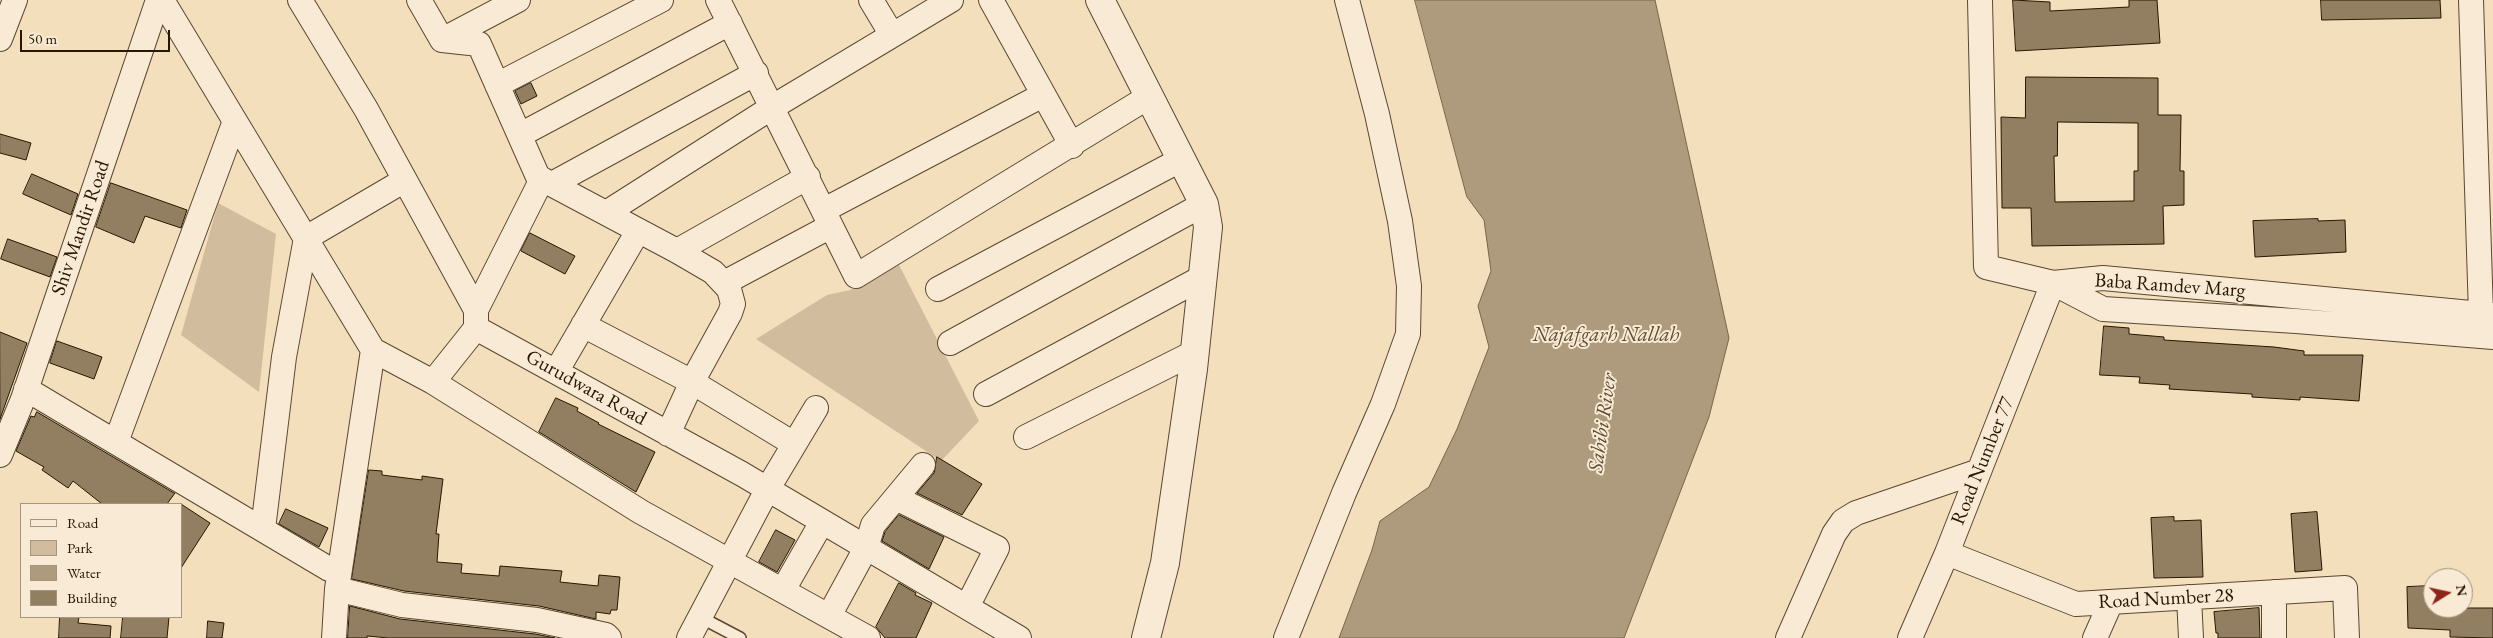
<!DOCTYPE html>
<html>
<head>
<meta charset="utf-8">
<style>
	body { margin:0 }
	#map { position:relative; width:2493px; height:638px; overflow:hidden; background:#f4dfbd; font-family:"EB Garamond",serif }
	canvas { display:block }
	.legend { position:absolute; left:20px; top:503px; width:162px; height:115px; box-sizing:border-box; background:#f8ead4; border:1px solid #a4957f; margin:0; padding:6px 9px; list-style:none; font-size:15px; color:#271600 }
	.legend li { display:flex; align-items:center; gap:10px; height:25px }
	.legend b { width:25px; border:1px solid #a4957f }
	.north { position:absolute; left:2423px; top:568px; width:50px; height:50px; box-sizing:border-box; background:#f8ead4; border:1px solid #a4957f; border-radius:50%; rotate:80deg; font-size:14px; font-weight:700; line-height:20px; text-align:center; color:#271600 }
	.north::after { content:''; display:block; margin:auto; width:18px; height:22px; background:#8f2418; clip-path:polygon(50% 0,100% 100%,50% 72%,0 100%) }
	.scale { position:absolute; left:20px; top:30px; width:150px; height:22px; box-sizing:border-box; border:2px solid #271600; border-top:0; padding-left:6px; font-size:15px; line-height:18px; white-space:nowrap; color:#271600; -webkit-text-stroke:4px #f8ead4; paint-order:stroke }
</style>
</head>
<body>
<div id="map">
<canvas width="2493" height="638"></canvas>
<ul class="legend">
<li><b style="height:6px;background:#f8ead4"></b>Road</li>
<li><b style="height:14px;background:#d1bd9d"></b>Park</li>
<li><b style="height:14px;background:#ae9b7d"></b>Water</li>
<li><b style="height:14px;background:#927f62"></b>Building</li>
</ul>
<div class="north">N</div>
<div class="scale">50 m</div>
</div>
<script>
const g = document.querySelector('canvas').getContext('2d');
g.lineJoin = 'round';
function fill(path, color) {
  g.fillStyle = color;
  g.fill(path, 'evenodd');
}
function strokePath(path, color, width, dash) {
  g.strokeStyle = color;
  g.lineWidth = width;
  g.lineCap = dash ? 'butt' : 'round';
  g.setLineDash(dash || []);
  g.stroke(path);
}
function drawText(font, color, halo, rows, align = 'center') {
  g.font = font + ' "EB Garamond",serif';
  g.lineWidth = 4;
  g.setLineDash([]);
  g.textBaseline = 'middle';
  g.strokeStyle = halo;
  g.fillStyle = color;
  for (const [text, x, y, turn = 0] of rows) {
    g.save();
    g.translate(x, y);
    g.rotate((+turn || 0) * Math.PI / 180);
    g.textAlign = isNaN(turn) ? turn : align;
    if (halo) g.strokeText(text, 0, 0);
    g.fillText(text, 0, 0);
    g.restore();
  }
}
fill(new Path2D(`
	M 218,203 L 276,234 L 259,392 L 181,335 Z
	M 899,265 L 979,421 L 941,461 L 756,339 L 827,295 L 850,290 Z`), '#d1bd9d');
const water = new Path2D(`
	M 1415,0 L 1655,0 L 1729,338 L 1709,417 L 1624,638 L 1339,638 L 1372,550 L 1380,521 L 1429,487 L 1457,429 L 1489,347 L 1478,306 L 1491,271 L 1484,220 L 1467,197 Z`);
fill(water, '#ae9b7d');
strokePath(water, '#78664b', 1);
const building = new Path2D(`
	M 2013,0 L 2050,2 L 2050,11 L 2129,7 L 2129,0 L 2157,0 L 2160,43 L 2016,51 Z
	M 2321,0 L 2440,0 L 2441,18 L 2322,20 Z
	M 2026,77 L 2158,78 L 2158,115 L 2181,115 L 2180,171 L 2184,171 L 2184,205 L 2163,206 L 2164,244 L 2032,246 L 2031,208 L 2002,208 L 2001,117 L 2025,118 ZM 2058,122 L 2138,123 L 2138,171 L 2134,171 L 2134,201 L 2055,202 L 2054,156 L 2057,156 Z
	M 531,83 L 537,96 L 521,104 L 515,91 Z
	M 0,134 L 31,143 L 26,160 L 0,153 Z
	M 32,174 L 78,194 L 71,215 L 23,194 Z
	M 111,183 L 187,210 L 181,228 L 145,216 L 134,243 L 96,227 Z
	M 2318,219 L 2318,221 L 2345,220 L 2346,252 L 2255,257 L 2253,221 Z
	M 530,233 L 575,256 L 565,274 L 521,251 Z
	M 8,239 L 57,257 L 50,277 L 1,259 Z
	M 2104,326 L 2129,328 L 2129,334 L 2164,337 L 2164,340 L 2274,347 L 2304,351 L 2304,355 L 2363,355 L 2359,401 L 2300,397 L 2300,400 L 2252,397 L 2252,394 L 2169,389 L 2170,385 L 2139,383 L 2140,377 L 2100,375 Z
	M 0,332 L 27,343 L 0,419 Z
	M 57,341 L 102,357 L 94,379 L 50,363 Z
	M 556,398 L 578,408 L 577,411 L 599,423 L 598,424 L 655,452 L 636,492 L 539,432 Z
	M 37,412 L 174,493 L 175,493 L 167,504 L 102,504 L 73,481 L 68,488 L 42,470 L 44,467 L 16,451 L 31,416 L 34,417 Z
	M 937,457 L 982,484 L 962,515 L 917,493 L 934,473 Z
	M 369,470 L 382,471 L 382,475 L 422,480 L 422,476 L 443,479 L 436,534 L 439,534 L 437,562 L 462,564 L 461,573 L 499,576 L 500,566 L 562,571 L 560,582 L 598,586 L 599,575 L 620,577 L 617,610 L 611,610 L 610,614 L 596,612 L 596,619 L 539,606 L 404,591 L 352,579 Z
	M 181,504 L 210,523 L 181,568 Z
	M 286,509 L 328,528 L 319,547 L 279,524 Z
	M 2317,512 L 2322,570 L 2295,572 L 2291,514 Z
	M 899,515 L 944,537 L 929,569 L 882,541 L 885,532 Z
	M 2174,517 L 2174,521 L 2201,520 L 2203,577 L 2154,578 L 2151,518 Z
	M 776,530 L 795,540 L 777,572 L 759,562 Z
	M 899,583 L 916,593 L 915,595 L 932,603 L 916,638 L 885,638 L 876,627 Z
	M 2430,586 L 2431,605 L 2433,605 L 2433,608 L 2493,608 L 2493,638 L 2450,637 L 2450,630 L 2408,628 L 2407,587 Z
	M 350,606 L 400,619 L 535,634 L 555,638 L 389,638 L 367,636 L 367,638 L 348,638 Z
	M 2259,608 L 2260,638 L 2218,638 L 2218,633 L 2216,633 L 2214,612 Z
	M 60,617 L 79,617 L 78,623 L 111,626 L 110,638 L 59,638 Z
	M 123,617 L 169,617 L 167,638 L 121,638 Z
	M 208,621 L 224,623 L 222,638 L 207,638 Z`);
fill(building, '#927f62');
strokePath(building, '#271600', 1);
const service = new Path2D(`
	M 700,617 L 740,638`);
const minor = new Path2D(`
	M 162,0 L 373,350 L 433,382 L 641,512 L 868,638
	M 300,0 L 366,109 L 476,310 L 476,328
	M 419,0 L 442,40 L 479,44 L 538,177 L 677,251 L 713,272 L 729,289 L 733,304 L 730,313 L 692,382 L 668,434
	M 718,0 L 856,276 L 1150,96
	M 871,0 L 892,35
	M 991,0 L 1072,146
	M 1980,0 L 1986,267 L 2053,283 L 2103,309 L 2296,321 L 2493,337
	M 2471,0 L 2481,314
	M 0,39 L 15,0
	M 442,40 L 518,0
	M 497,85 L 661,0
	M 520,135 L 730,23
	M 552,184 L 756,73
	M 824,210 L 1043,95
	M 606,213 L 771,108 L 951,0
	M 677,251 L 808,177
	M 724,283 L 831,226
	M 2053,283 L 2103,278 L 2493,315
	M 938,289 L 1182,159
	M 476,310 L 542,179
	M 583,325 L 692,382 L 794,444
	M 476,328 L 742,474 L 1019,638
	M 950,343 L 1204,204
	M 556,372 L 638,231
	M 433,382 L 476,328
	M 26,389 L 329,569
	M 986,394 L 1203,277
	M 1026,437 L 1195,352
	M 116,442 L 235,121
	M 0,455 L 23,399 L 158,0
	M 896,498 L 997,548 L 967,607
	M 263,529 L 284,357 L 306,238 L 405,180
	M 1947,553 L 2076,604 L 2345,588 L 2347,638
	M 337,589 L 402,605 L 537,620 L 606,635 L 609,638
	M 783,590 L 822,522
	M 2274,592 L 2274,638
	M 2189,597 L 2191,638
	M 829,616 L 866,548 L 873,525 L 923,465
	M 334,638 L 337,589 L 373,350
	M 689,638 L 767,490 L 816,408
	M 1286,638 L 1344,493 L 1383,404 L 1408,334 L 1409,286 L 1400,221 L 1377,114 L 1347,0
	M 1788,638 L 1834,534 L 1843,521 L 1856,513 L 1979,471
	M 1910,638 L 1947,553 L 2053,283
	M 2095,638 L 2111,602`);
const tertiary = new Path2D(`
	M 1100,0 L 1204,204 L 1208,227 L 1193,369 L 1165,563 L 1146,638`);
strokePath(service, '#5a482f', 14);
strokePath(minor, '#5a482f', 26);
strokePath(tertiary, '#5a482f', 30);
strokePath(service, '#f8ead4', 11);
strokePath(minor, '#f8ead4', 24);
strokePath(tertiary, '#f8ead4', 28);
drawText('20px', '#271600', '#f8ead4', [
	["Shiv Mandir Road",81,228,-71],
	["Baba Ramdev Marg",2170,286,4],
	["Gurudwara Road",586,388,29],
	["Road Number 77",1983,461,-68],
	["Road Number 28",2166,599,-3]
]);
drawText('italic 21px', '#5d4b32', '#f8ead4', [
	["Najafgarh Nallah",1606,335],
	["Sahibi River",1603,423,-82]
]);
</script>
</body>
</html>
